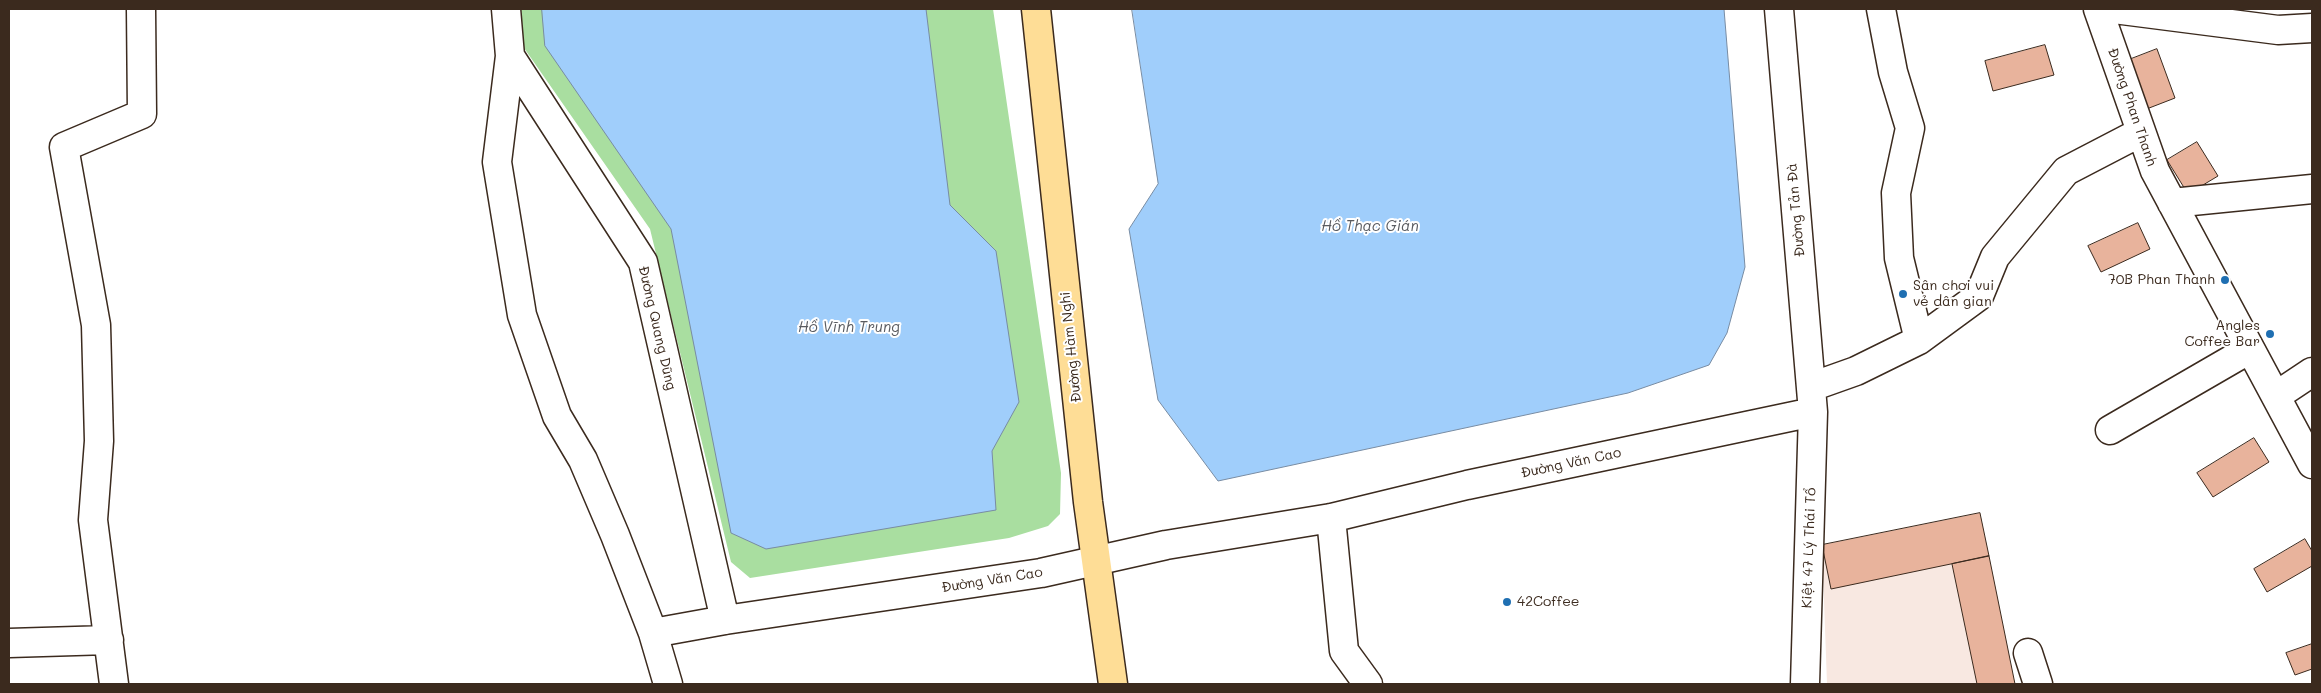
<!DOCTYPE html>
<html>
<head>
<meta charset="utf-8">
<style>
	body { margin:0 }
	#map { position:relative; width:2321px; height:693px; overflow:hidden; background:#fff; font-family:Mali,sans-serif }
	canvas { display:block }
	.frame { position:absolute; inset:0; border:10px solid #3b2a1e; pointer-events:none }
</style>
</head>
<body>
<div id="map">
<canvas width="2321" height="693"></canvas>
<div class="frame"></div>
</div>
<script>
const g = document.querySelector('canvas').getContext('2d');
g.lineJoin = 'round';
function fill(path, color) {
  g.fillStyle = color;
  g.fill(path, 'evenodd');
}
function strokePath(path, color, width, dash) {
  g.strokeStyle = color;
  g.lineWidth = width;
  g.lineCap = dash ? 'butt' : 'round';
  g.setLineDash(dash || []);
  g.stroke(path);
}
function drawText(font, color, halo, rows, align = 'center') {
  g.font = font + ' Mali,sans-serif';
  g.lineWidth = 4;
  g.setLineDash([]);
  g.textBaseline = 'middle';
  g.strokeStyle = halo;
  g.fillStyle = color;
  for (const [text, x, y, turn = 0] of rows) {
    g.save();
    g.translate(x, y);
    g.rotate((+turn || 0) * Math.PI / 180);
    g.textAlign = isNaN(turn) ? turn : align;
    if (halo) g.strokeText(text, 0, 0);
    g.fillText(text, 0, 0);
    g.restore();
  }
}
fill(new Path2D(`
	M 1980,513 L 2015,684 L 1827,684 L 1822,545 Z`), '#f8e8e1');
fill(new Path2D(`
	M 521,9 L 993,9 L 1061,473 L 1060,514 L 1048,526 L 1009,538 L 750,578 L 731,562 L 650,229 L 524,48 Z`), '#a9dea0');
const water = new Path2D(`
	M 542,9 L 926,9 L 950,205 L 996,251 L 1019,402 L 992,451 L 996,510 L 766,549 L 731,533 L 671,229 L 545,46 Z
	M 1132,9 L 1724,9 L 1745,267 L 1727,333 L 1709,365 L 1628,393 L 1218,481 L 1158,400 L 1129,229 L 1158,184 Z`);
fill(water, '#a0cefb');
strokePath(water, '#788ca3', 1);
const building = new Path2D(`
	M 2045,45 L 2054,75 L 1993,91 L 1985,61 Z
	M 2157,49 L 2175,98 L 2144,110 L 2126,61 Z
	M 2197,142 L 2218,176 L 2188,194 L 2167,160 Z
	M 2138,223 L 2150,249 L 2101,272 L 2088,246 Z
	M 2254,438 L 2269,462 L 2213,497 L 2197,473 Z
	M 1980,513 L 1989,556 L 1831,589 L 1822,545 Z
	M 2305,539 L 2312,551 L 2312,566 L 2267,592 L 2254,569 Z
	M 1989,556 L 2015,684 L 1977,684 L 1952,564 Z
	M 2312,644 L 2312,669 L 2295,675 L 2286,653 Z`);
fill(building, '#e8b39c');
strokePath(building, '#3b2a1e', 1);
const minor = new Path2D(`
	M 506,9 L 510,56 L 643,262 L 725,620
	M 1779,9 L 1813,412 L 1805,684
	M 1881,9 L 1893,72 L 1910,128 L 1896,193 L 1899,258 L 1919,340
	M 2098,9 L 2155,171 L 2312,464
	M 2114,9 L 2278,30 L 2312,28
	M 510,56 L 497,162 L 522,315 L 557,416 L 583,460 L 615,535 L 653,633 L 668,684
	M 2172,203 L 2312,189
	M 1811,387 L 1856,371 L 1919,340 L 1979,296 L 1995,257 L 2066,171 L 2141,132
	M 2276,396 L 2312,372
	M 2110,430 L 2250,349
	M 1331,518 L 1344,651 L 1368,684
	M 653,633 L 725,620 L 1041,573 L 1166,545 L 1331,518 L 1467,485 L 1813,412
	M 9,643 L 109,640
	M 2028,653 L 2038,684
	M 114,684 L 93,520 L 99,441 L 96,325 L 64,147 L 142,114 L 141,9`);
const major = new Path2D(`
	M 1036,9 L 1088,502 L 1113,684`);
strokePath(minor, '#3b2a1e', 31);
strokePath(major, '#3b2a1e', 31);
strokePath(minor, '#fff', 28);
strokePath(major, '#fedd96', 28);
for (const [x, y, r, color] of [
	[2225,280,5,"#1f6fb2"],
	[1903,294,5,"#1f6fb2"],
	[2270,334,5,"#1f6fb2"],
	[1507,602,5,"#1f6fb2"]
]) {
  const dot = new Path2D();
  dot.arc(x, y, r, 0, 2 * Math.PI);
  g.fillStyle = color;
  g.fill(dot);
  strokePath(dot, '#fff', 2);
}
drawText('14px', '#3b2a1e', '#fff', [
	["Đường Phan Thanh",2132,107,71],
	["Đường Tản Đà",1796,210,-95],
	["Đường Quang Dũng",657,328,77],
	["Đường Hàm Nghi",1071,347,-96],
	["Đường Văn Cao",1571,463,-12],
	["Kiệt 47 Lý Thái Tổ",1809,548,-88],
	["Đường Văn Cao",992,580,-9]
]);
drawText('14px', '#3b2a1e', '#fff', [
	["70B Phan Thanh",2215,280],
	["Sân chơi vui",1913,286,"left"],
	["vẻ dân gian",1913,302,"left"],
	["Angles",2260,326],
	["Coffee Bar",2260,342],
	["42Coffee",1517,602,"left"]
], 'right');
drawText('italic 15px', '#595b60', '#fff', [
	["Hồ Thạc Gián",1370,226],
	["Hồ Vĩnh Trung",849,327]
]);
</script>
</body>
</html>
